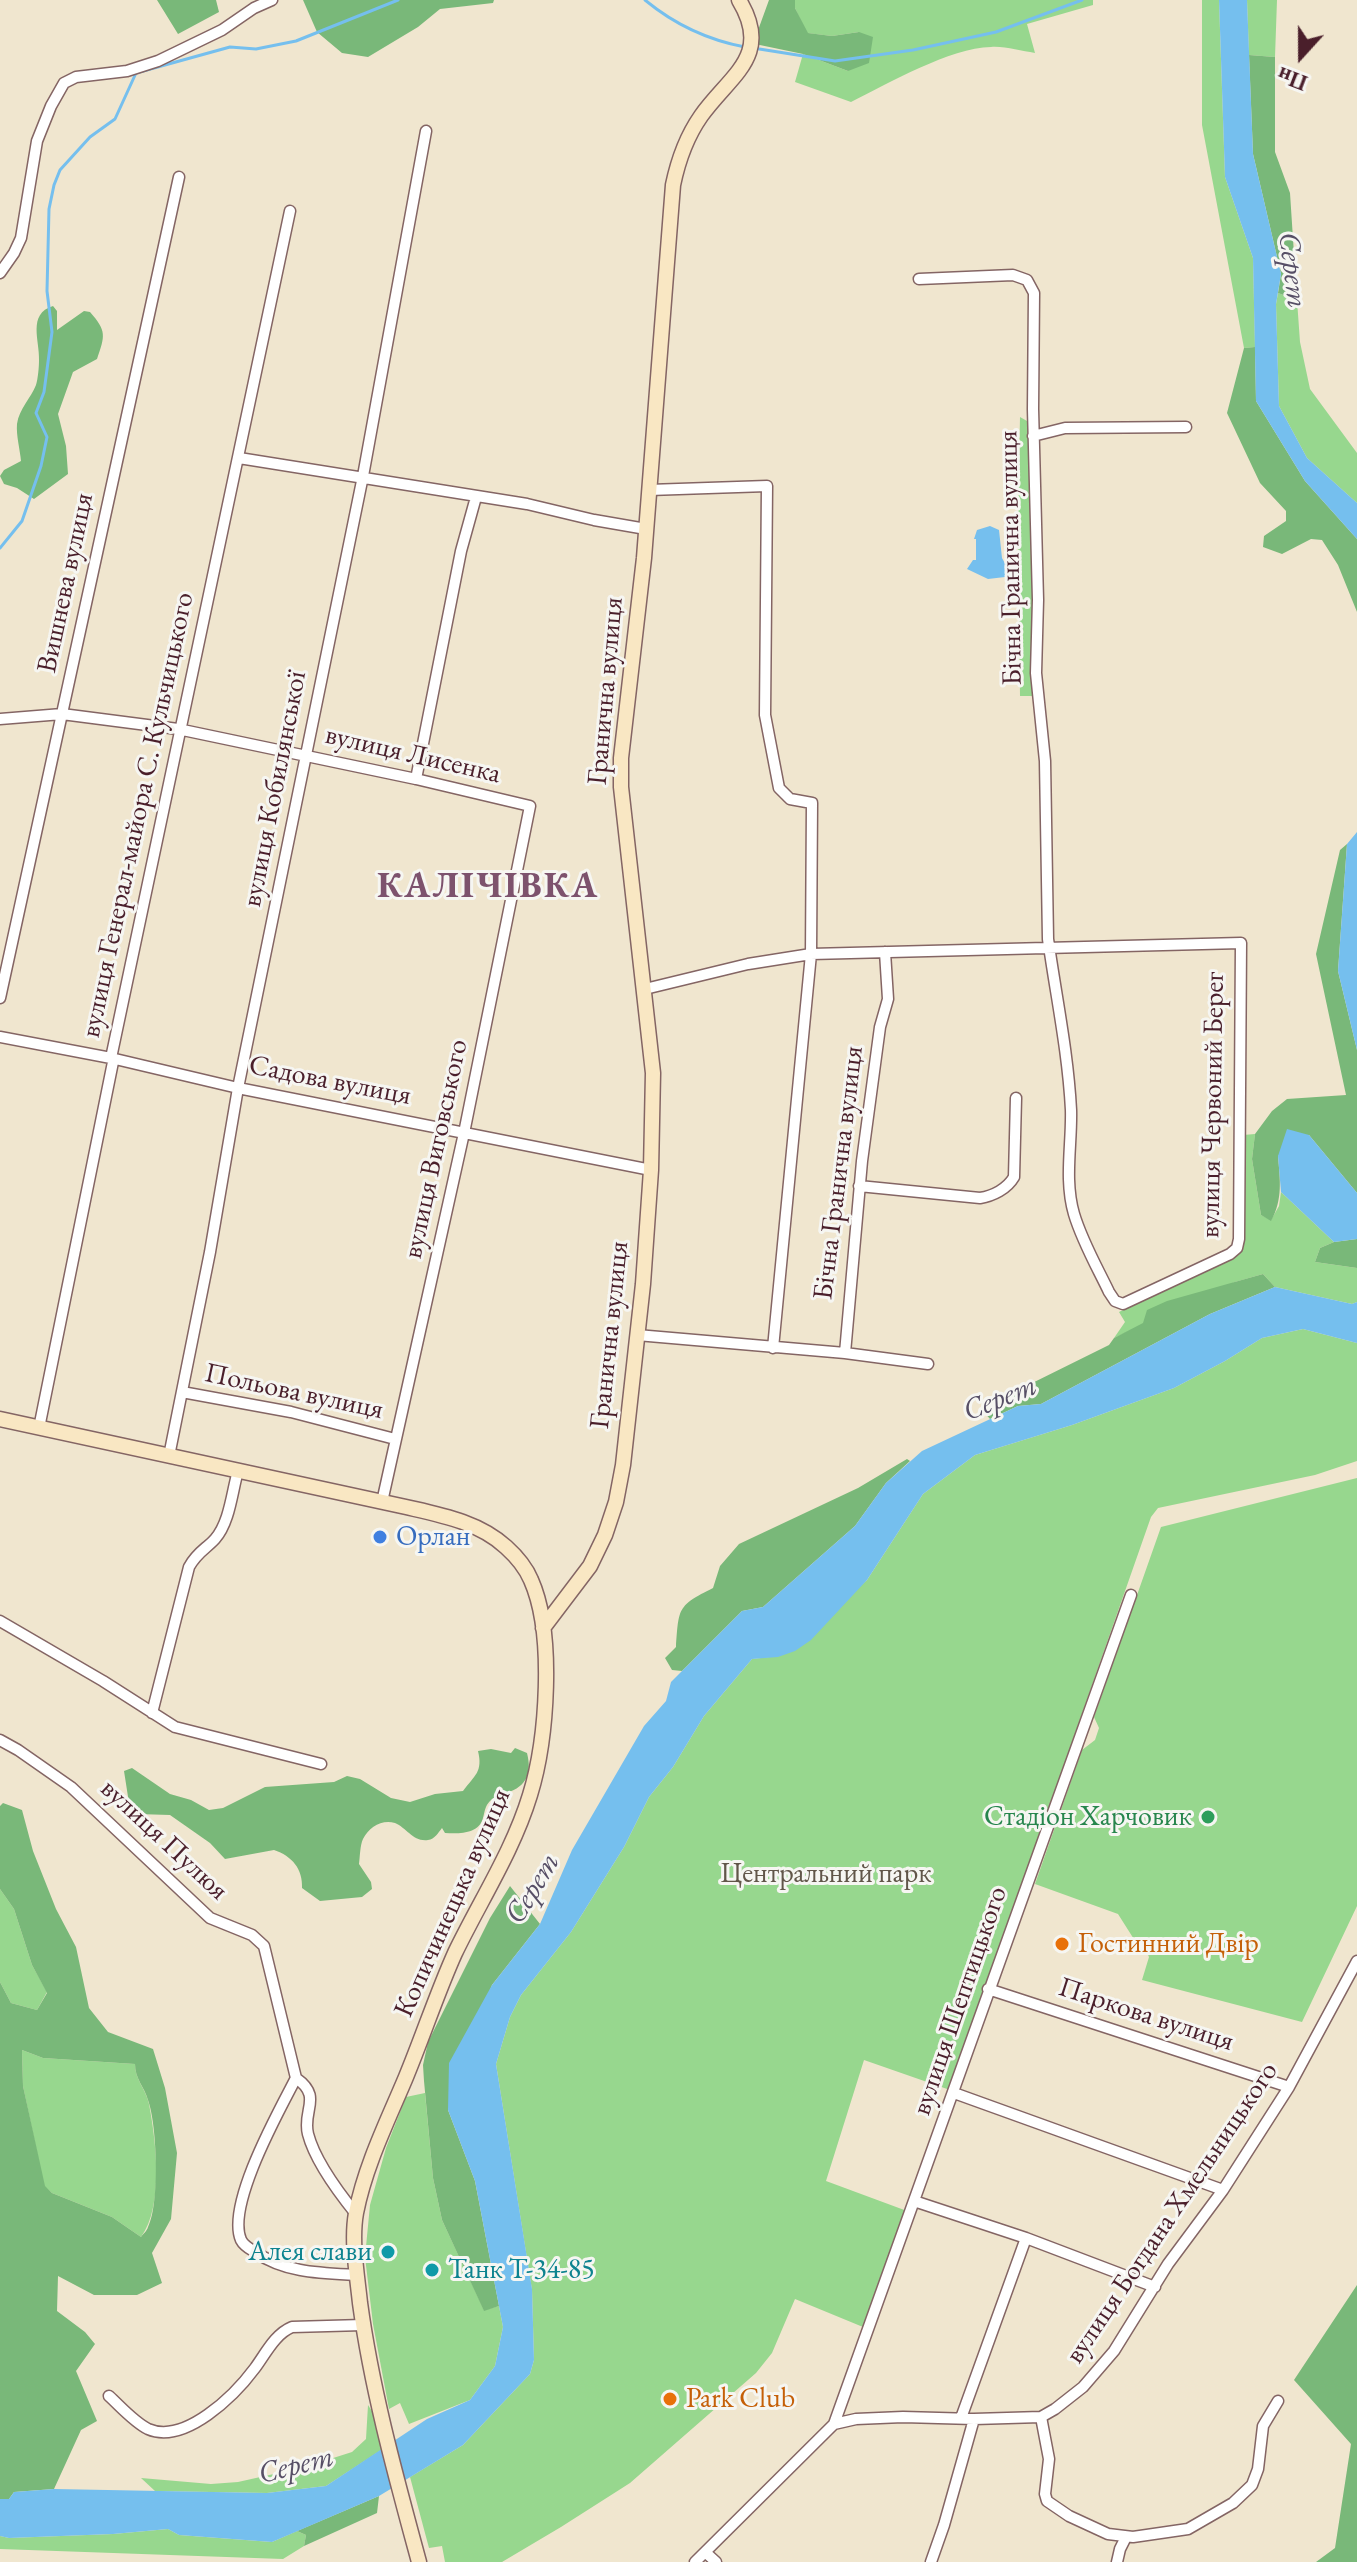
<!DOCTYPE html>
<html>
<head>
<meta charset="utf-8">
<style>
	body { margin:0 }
	#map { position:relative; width:1357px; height:2562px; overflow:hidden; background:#f0e6cf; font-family:"EB Garamond",serif }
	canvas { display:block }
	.north { position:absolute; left:1261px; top:16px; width:80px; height:80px; -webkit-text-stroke:6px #f6f6f2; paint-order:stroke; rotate:201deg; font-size:22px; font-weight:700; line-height:32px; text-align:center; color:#4a1f2b }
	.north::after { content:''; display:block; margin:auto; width:28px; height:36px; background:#4a1f2b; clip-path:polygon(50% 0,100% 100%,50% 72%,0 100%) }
</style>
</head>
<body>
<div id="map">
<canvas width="1357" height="2562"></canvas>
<div class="north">Пн</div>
</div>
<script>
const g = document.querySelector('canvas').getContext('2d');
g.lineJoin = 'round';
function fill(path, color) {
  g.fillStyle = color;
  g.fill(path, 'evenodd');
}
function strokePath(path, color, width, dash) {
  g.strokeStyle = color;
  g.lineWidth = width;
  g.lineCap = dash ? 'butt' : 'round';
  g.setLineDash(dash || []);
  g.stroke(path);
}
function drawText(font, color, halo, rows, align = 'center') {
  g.font = font + ' "EB Garamond",serif';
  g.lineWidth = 6;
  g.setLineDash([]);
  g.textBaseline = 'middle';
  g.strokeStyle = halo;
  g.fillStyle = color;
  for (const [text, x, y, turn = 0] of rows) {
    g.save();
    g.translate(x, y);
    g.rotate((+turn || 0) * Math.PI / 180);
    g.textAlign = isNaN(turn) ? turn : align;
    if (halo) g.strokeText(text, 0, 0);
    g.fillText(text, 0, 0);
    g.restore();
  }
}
fill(new Path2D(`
	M 795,0 L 1093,0 L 1093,5 L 1027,24 L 1035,53 C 1021,51 1005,46 991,47 C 950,48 889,83 851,102 L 795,82 L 803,54 L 848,71 L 859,32 L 832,36 L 807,33 L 795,8 Z
	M 1202,0 L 1219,0 L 1225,177 L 1253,258 L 1255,347 L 1244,348 L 1202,125 Z
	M 1247,0 L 1277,0 L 1275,57 L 1249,55 Z
	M 1278,293 L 1297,300 L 1300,342 L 1310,389 L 1357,453 L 1357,503 L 1307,458 L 1279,406 L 1276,304 Z
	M 1020,417 L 1027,421 L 1031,428 L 1035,696 L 1020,696 L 1018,522 Z
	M 1255,1134 L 1252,1159 L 1261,1215 L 1271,1220 L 1279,1206 L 1281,1192 L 1334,1242 L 1320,1248 L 1315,1262 L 1357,1268 L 1357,1302 L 1352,1304 L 1275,1287 L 1263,1274 L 1235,1282 L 1114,1338 L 1125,1322 L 1119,1312 L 1243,1250 L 1243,1135 Z
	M 1303,1329 L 1357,1343 L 1357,1461 L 1315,1475 L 1158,1508 L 1151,1517 L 950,2090 L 864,2060 L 826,2181 L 907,2211 L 863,2327 L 795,2299 L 772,2353 L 756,2373 L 630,2483 L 561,2527 L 502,2562 L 445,2562 L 442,2546 L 429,2548 L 410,2477 L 463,2445 L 530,2374 L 534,2360 L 532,2290 L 496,2064 L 510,2017 L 521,1995 L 571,1932 L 624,1847 L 649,1797 L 673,1767 L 704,1716 L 752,1659 L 778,1656 L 867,1580 L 923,1494 L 975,1455 L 1072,1425 L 1174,1388 L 1225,1361 L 1262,1338 Z
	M 1357,1478 L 1357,1906 L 1302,2022 L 1142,1980 L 1149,1957 L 1145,1948 L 1137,1944 L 1118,1914 L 1035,1884 L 1082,1750 L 1095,1740 L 1099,1728 L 1094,1717 L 1161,1527 Z
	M 0,1889 L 14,1909 L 32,1965 L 47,1992 L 37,2010 L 11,2003 L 0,1982 Z
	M 22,2050 L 43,2058 L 135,2064 C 135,2080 146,2089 149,2104 C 156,2141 164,2206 141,2237 L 112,2217 L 52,2193 L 44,2186 L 23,2086 Z
	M 425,2093 L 433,2178 L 442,2220 L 484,2310 L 499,2306 L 503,2327 L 495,2366 L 470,2400 L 409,2424 L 400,2403 L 389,2409 L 373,2324 L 365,2257 L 370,2205 L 386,2148 L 406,2097 Z
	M 368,2405 L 375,2416 L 383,2449 L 326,2486 L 267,2493 L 155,2491 L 141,2478 L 211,2484 L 238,2482 L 305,2467 L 352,2452 L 366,2439 Z
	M 168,2529 L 179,2535 L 272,2542 L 297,2531 L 306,2535 L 304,2546 L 283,2559 L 0,2549 L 0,2536 L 9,2538 L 113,2534 Z`), '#97d78e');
fill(new Path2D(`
	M 157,0 L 216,0 L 219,12 L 178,34 Z
	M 303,0 L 494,0 L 493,3 L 440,9 L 418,27 L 368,57 L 342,53 L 317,32 Z
	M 769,0 L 795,0 L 795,8 L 808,33 L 832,36 L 859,32 L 873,37 L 869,63 L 848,71 L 803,54 L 755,44 L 757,33 Z
	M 1249,55 L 1275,57 L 1275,152 L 1290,193 L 1297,300 L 1278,293 L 1281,274 L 1253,154 Z
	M 53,306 L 57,311 L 57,330 L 84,311 L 90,312 C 107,331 105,336 97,359 L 73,372 L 58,414 L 66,446 L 68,474 L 34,499 L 17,488 L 4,484 L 0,476 L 4,470 L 21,461 C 20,450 16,435 17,424 C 19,409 31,398 36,385 C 38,378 39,367 39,360 C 40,341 27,314 53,306 Z
	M 1255,347 L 1256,401 L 1305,481 L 1357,539 L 1357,612 L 1338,565 L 1322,540 L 1311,539 L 1282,554 L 1263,547 L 1264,536 L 1286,521 L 1286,511 L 1260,483 L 1227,413 L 1244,348 Z
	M 1347,844 L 1338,971 L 1357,1050 L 1357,1193 L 1309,1135 L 1278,1156 C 1280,1180 1283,1199 1271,1221 L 1261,1215 L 1252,1159 L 1255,1134 L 1272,1111 L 1287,1099 L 1346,1095 L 1316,954 L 1340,850 Z
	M 1357,1239 L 1357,1268 L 1315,1262 L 1320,1248 L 1334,1242 Z
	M 1263,1274 L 1275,1287 L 1210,1314 L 1041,1404 L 1018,1406 L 990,1419 L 984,1412 L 1002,1398 L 1109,1345 L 1114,1338 L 1143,1323 L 1147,1310 L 1167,1301 Z
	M 907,1459 L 910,1461 L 886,1483 L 855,1526 L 763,1607 L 742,1611 L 682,1671 L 672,1670 L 665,1658 L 676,1647 C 679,1608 677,1606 713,1588 L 720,1566 L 739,1544 L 858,1488 Z
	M 515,1748 L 527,1753 C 532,1773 527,1786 507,1793 C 501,1796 495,1796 490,1801 C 485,1806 485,1811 483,1818 C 479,1834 459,1834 445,1833 L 442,1828 C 438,1833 435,1839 428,1840 C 413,1842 407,1828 395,1823 C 382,1819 369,1827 363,1839 C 360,1845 360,1857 359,1864 L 371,1882 L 372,1889 L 362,1897 L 320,1901 L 302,1888 C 303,1869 292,1856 274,1850 L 225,1859 L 210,1843 L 170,1815 L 137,1814 L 129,1803 L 124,1771 L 132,1768 L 170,1794 L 191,1800 L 209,1810 L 223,1808 L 265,1787 L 334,1782 L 347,1776 L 360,1779 L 391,1798 L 410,1802 L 435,1794 L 463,1791 C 475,1775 483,1772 478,1751 L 491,1749 L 511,1753 Z
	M 3,1803 L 22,1810 L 33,1851 L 56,1909 L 76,1947 L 89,2008 L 108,2032 L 153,2049 L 165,2088 L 177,2153 L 171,2219 L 152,2253 L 162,2283 L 137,2295 L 94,2295 L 58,2276 L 57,2311 L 85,2332 L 95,2344 L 76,2371 L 97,2421 L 81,2430 L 54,2489 L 14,2492 L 9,2499 L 0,2499 L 0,1982 L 11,2003 L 37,2010 L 47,1993 L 32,1965 L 14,1909 L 0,1889 L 0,1806 ZM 22,2050 L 43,2058 L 135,2064 C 135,2079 144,2086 148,2100 C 157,2124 160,2204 148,2227 C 147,2231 143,2234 141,2237 L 112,2217 L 52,2193 L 45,2186 L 23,2086 Z
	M 510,1886 L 540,1924 L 492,1985 L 448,2110 L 475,2181 L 499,2306 L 484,2311 L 442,2220 L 433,2178 L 424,2081 L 423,2065 L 428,2042 L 490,1918 Z
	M 1357,2285 L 1357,2562 L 1316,2562 L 1335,2548 L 1351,2444 L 1294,2380 Z
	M 379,2496 L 377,2513 L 304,2546 L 306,2535 L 297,2531 Z`), '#79b879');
fill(new Path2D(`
	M 1219,0 L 1247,0 L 1253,154 L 1281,274 L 1276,304 L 1279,406 L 1307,458 L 1357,503 L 1357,539 L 1305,481 L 1256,401 L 1253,258 L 1225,177 Z
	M 990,526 L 999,530 L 1002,558 L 1008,569 L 1005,577 L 988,579 L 967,569 L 973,560 L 976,560 L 976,539 L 974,539 L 977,530 Z
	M 1357,832 L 1357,1050 L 1338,971 L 1347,844 Z
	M 1287,1129 L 1309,1135 L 1357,1193 L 1357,1239 L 1334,1242 L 1281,1192 L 1278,1156 Z
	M 1275,1287 L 1352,1304 L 1357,1302 L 1357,1343 L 1303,1329 L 1262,1338 L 1225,1361 L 1174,1388 L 1072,1425 L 975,1455 L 923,1494 L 867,1580 L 811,1640 L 795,1651 L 778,1657 L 752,1659 L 704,1716 L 673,1767 L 649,1797 L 624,1847 L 571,1932 L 521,1995 L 510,2017 L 496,2064 L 532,2289 L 534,2360 L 530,2374 L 463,2445 L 379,2496 L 272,2542 L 179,2535 L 168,2529 L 113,2534 L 9,2538 L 0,2536 L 0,2499 L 9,2499 L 14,2492 L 54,2489 L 267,2493 L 326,2486 L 427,2419 L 470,2400 L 495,2366 L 503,2327 L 475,2181 L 448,2110 L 449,2063 L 492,1985 L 540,1924 L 572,1850 L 644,1726 L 666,1701 L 671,1682 L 742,1611 L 763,1607 L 855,1526 L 886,1483 L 922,1451 L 1018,1406 L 1041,1404 L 1210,1314 Z`), '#75bfee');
strokePath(new Path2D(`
	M 645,0 C 674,24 708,40 745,47
	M 753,48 L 835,61 L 913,50 L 996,32 L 1082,0
	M 0,548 L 22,521 L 41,466 L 47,437 L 36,413 L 44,392 L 52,332 L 47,291 L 49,209 L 54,185 L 60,170 L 90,137 L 115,119 L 136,73 L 230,47 L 256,49 L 296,41 L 398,0`), '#75bfee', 3);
const street = new Path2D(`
	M 0,273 L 14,253 L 21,238 L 37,141 L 51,106 L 64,83 L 76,77 L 127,71 L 158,61 L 222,30 L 254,8 L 272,0
	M 1033,436 L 1065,428 L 1186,427
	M 239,458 L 527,504 L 594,520 L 646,529
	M 649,490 L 767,486 L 765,715 L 779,788 L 790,799 L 812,803 L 811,954 L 773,1348
	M 0,719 L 62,714 L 178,729 L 416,779 L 530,806 L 464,1133 L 382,1502
	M 416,779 L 461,551 L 476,497
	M 645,989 L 748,964 L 811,954 L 1241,943 L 1239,1239 L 1237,1248 L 1230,1254 L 1123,1304 L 1115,1301 L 1109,1292 C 1097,1267 1082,1241 1074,1214 C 1064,1180 1072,1144 1071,1110 C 1068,1052 1056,996 1048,939 L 1045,761 L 1036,673 L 1038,600 L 1033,409 L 1034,293 L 1027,280 L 1013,275 L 919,279
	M 0,998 L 179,177
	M 0,1037 L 111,1058 L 238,1088 L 651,1170
	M 859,1186 L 980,1198 C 993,1196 1007,1189 1014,1177 L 1016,1098
	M 637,1335 L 845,1353 L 928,1364
	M 845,1353 L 862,1161 L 880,1027 L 888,999 L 885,952
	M 182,1392 L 291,1412 L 395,1439
	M 39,1428 L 113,1062 L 111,1058 C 169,775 232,494 290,211
	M 169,1456 L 210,1252 L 238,1088 L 363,476 L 426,131
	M 0,1621 L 103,1681 L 175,1727 L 321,1764
	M 152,1713 L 189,1567 C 197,1552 206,1549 215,1539 C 230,1522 232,1491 238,1471
	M 0,1740 L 18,1750 L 71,1787 L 210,1918 L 252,1935 L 264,1946 L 296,2078 C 323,2097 302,2110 308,2134 C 315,2161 339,2193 356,2214
	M 988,1989 L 1289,2087
	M 296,2078 C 279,2111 226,2205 241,2240 C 244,2246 250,2249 255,2252 C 286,2273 321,2273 357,2275
	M 954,2093 L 1223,2190
	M 914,2201 L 1026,2238 L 1155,2287
	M 109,2396 C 121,2407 134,2422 148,2429 C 185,2445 235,2395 255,2368 C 266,2353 275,2334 292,2327 L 363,2325
	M 1041,2417 L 1049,2459 L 1045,2494 L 1047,2501 L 1069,2516 L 1108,2534 L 1133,2537 L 1188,2529 L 1233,2503 L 1252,2485 L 1258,2469 L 1263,2426 L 1278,2401
	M 961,2418 L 1026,2238
	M 834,2424 L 1131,1595
	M 705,2552 L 716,2562
	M 695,2562 L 834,2424 L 856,2419 L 903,2417 L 974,2419 L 1041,2417 L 1055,2409 L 1083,2387 L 1114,2351 L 1168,2264 L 1223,2190 L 1289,2087 L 1357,1961
	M 931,2562 L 944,2525 L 974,2419
	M 1117,2562 L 1120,2549 L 1126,2537`);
const secondary = new Path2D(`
	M 0,1419 L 406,1507 C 441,1515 479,1522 506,1547 C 516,1556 526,1568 531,1580 C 555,1634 547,1740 530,1795 C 513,1851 480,1901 455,1953 C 437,1993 423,2036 406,2077 C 388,2120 365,2166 356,2213 C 351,2241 357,2274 360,2303 C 372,2391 396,2477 419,2562
	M 543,1628 L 590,1566 L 605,1535 L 616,1502 L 623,1465 L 643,1284 L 651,1170 L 653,1073 L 621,787 L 621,758 L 644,558 L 673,185 C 678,161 687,136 701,116 C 730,75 773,56 739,0`);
strokePath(street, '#846564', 13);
strokePath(secondary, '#846564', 17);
strokePath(street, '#fff', 10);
strokePath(secondary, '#f9e7c3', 14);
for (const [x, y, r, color] of [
	[380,1537,8,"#3f7fe0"],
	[1208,1817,8,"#2e9e5b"],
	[1062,1944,8,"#e8710a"],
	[388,2252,8,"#0f9aa8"],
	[432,2270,8,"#0f9aa8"],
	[670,2399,8,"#e8710a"]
]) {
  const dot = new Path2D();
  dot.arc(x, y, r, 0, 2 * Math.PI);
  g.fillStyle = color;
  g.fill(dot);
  strokePath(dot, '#f6f6f2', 3);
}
drawText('28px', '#4a1f2b', '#f6f6f2', [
	["Бічна Гранична вулиця",1011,558,-91],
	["Вишнева вулиця",66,583,-78],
	["Гранична вулиця",606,691,-85],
	["вулиця Лисенка",413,755,13],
	["вулиця Кобилянської",275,789,-79],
	["вулиця Генерал-майора С. Кульчицького",138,815,-78],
	["Садова вулиця",330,1081,11],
	["вулиця Червоний Берег",1213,1105,-89],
	["вулиця Виговського",436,1149,-78],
	["Бічна Гранична вулиця",839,1173,-83],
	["Гранична вулиця",610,1335,-84],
	["Польова вулиця",294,1392,12],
	["вулиця Пулюя",164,1840,43],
	["Копичинецька вулиця",453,1903,-66],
	["вулиця Шептицького",960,2001,-71],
	["Паркова вулиця",1146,2015,18],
	["вулиця Богдана Хмельницького",1172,2213,-56]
]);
drawText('28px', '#366cbe', '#f6f6f2', [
	["Орлан",396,1537]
], 'left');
drawText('28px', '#27864d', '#f6f6f2', [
	["Стадіон Харчовик",1192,1817]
], 'right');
drawText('28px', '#615649', '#f6f6f2', [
	["Центральний парк",826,1874]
]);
drawText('28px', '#c56008', '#f6f6f2', [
	["Гостинний Двір",1078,1944],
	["Park Club",686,2399]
], 'left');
drawText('28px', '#0d838f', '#f6f6f2', [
	["Алея слави",372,2252],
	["Танк Т-34-85",448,2270,"left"]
], 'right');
drawText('italic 30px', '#574f66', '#f6f6f2', [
	["Серет",1292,270,83],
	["Серет",1000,1399,-22],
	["Серет",533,1889,-59],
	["Серет",296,2466,-14]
]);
g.letterSpacing = '2px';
drawText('bold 36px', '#7d526d', '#f6f6f2', [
	["КАЛІЧІВКА",488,887]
]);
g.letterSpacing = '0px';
</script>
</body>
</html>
